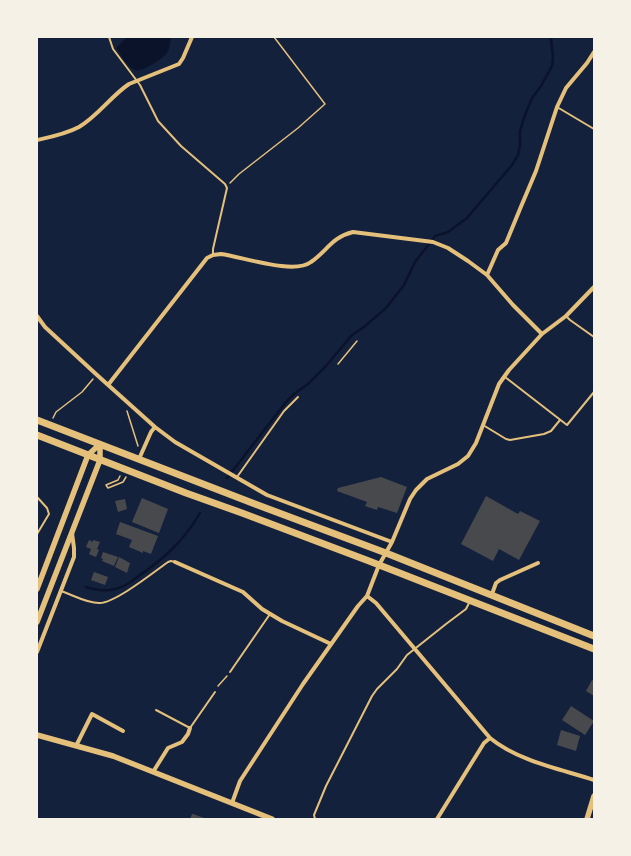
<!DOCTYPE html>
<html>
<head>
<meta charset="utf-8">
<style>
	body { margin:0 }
	#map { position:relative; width:631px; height:856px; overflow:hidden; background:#14213d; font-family:Karla,sans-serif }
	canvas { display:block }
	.frame { position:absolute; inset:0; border:38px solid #f6f1e7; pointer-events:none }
</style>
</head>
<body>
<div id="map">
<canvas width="631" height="856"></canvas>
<div class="frame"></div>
</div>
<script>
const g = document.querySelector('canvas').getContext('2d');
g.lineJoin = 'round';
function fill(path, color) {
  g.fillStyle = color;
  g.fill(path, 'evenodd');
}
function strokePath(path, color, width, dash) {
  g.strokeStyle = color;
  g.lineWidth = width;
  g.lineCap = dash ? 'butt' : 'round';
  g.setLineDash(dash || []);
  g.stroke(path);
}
fill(new Path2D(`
	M 127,37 L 171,37 C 170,43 170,48 167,53 C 164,58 141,73 135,70 C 127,67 121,55 116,48 Z`), '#0b132b');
strokePath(new Path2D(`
	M 227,478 L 286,402 L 294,394 L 308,384 L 325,367 L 352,335 L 364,327 L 386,308 L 404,285 L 415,262 L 435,236 L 448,232 L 467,218 L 512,165 L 518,155 L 520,145 L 520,131 L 525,115 L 532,98 L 541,86 L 552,66 L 553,59 L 551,37
	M 86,587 C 102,592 114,592 129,583 C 159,562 181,546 200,513`), '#0b132b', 2.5);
fill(new Path2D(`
	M 381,477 L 407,487 L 397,513 L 378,507 L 377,510 L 365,506 L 367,502 L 337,491 L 338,488 Z
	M 486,496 L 518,514 L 520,511 L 540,521 L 519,560 L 499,549 L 493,561 L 461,544 Z
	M 142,498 L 168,509 L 159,533 L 132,522 Z
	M 125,499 L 127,509 L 118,512 L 115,501 Z
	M 120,522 L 158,536 L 151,554 L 143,551 L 143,553 L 129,547 L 132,540 L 116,534 Z
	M 89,540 L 93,542 L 93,540 L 100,542 L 97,549 L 99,550 L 96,557 L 89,554 L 91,549 L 86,547 Z
	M 103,552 L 118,557 L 114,566 L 102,561 L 103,559 L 101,558 Z
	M 119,557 L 130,563 L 127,573 L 115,567 Z
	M 94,572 L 108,577 L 105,585 L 91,580 Z
	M 592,680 L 594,681 L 594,696 L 586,691 Z
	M 571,706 L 594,721 L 585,735 L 562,720 Z
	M 561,730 L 580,736 L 576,751 L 557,745 Z
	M 192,814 L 193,814 L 207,819 L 190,819 Z`), '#48494c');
strokePath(new Path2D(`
	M 230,183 L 239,174 L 298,128 L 325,104 L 274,37
	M 338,364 L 357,341
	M 127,411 L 138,446
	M 53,418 L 56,412 L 82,392 L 93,379
	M 120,476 L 118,480 L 106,485 L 108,488 L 123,482 L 126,477
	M 218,686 L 227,676`), '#e5c07b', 1.5);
strokePath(new Path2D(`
	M 109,37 L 113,49 L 140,85 L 158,121 L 181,146 L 225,184 L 227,188 L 213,249 L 213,255
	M 557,107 L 594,129
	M 566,316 L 570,320 L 594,337
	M 505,377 L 567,425 L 594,392
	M 483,425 L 506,439 L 510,440 L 544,434 L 551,431 L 560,420
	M 237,477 L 284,411 L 298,397
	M 37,497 L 47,508 L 49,514 L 37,534
	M 61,591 C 73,595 86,603 99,603 C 114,604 154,572 168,562 L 171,561 L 175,562
	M 230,672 L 270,614
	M 156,710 L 190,728 L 215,692
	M 315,819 L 314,815 L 326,786 L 372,696 L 377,689 L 397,669 L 407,655 L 446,624 L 466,609 L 469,603`), '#e5c07b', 2);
strokePath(new Path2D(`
	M 37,140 C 51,137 66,134 79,127 C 98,116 111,96 129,84 L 179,64 L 183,58 L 192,37
	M 487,275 L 498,250 L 506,243 L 520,209 L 536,171 L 557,107 L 566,88 L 587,63 L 594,52
	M 37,316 L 45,327 L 97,375 L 155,427 L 175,442 L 267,495 L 392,542
	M 108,385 L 207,258 L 213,255 L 221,254 C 243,257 294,275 311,262 C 327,251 332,237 353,232 L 433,242 L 448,248 L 468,261 L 487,275 L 513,305 L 542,334
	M 139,459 L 151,432 L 155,427
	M 175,562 L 243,592 L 262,609 L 282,621 L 331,644
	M 492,594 L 496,583 L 500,580 L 538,563
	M 367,596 L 376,603 L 490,738 C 518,761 560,769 594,780
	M 37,652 L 74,557 L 74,548 L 72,533
	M 76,746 L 92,714 L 123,731
	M 153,772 L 168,748 L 182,742 L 188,734 L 190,728
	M 232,803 L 240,781 L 303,684 L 358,606 L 367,596 L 379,565 L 392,542 L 410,499 L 416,490 L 427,479 L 458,464 L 468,456 L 476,443 L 499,384 L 509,370 L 542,334 L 566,316 L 594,287
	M 437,819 L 484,743 L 490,738`), '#e5c07b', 4);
strokePath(new Path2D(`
	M 37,589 L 88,455 L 100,444
	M 37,622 L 100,460 L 100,444
	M 37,735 L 113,756 L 272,819
	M 587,819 L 594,796`), '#e5c07b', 5.5);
strokePath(new Path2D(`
	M 37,420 L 255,504 L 386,553 L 594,636
	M 37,435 L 186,493 L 242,513 L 369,561 L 594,649`), '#e5c07b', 7);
</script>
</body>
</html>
